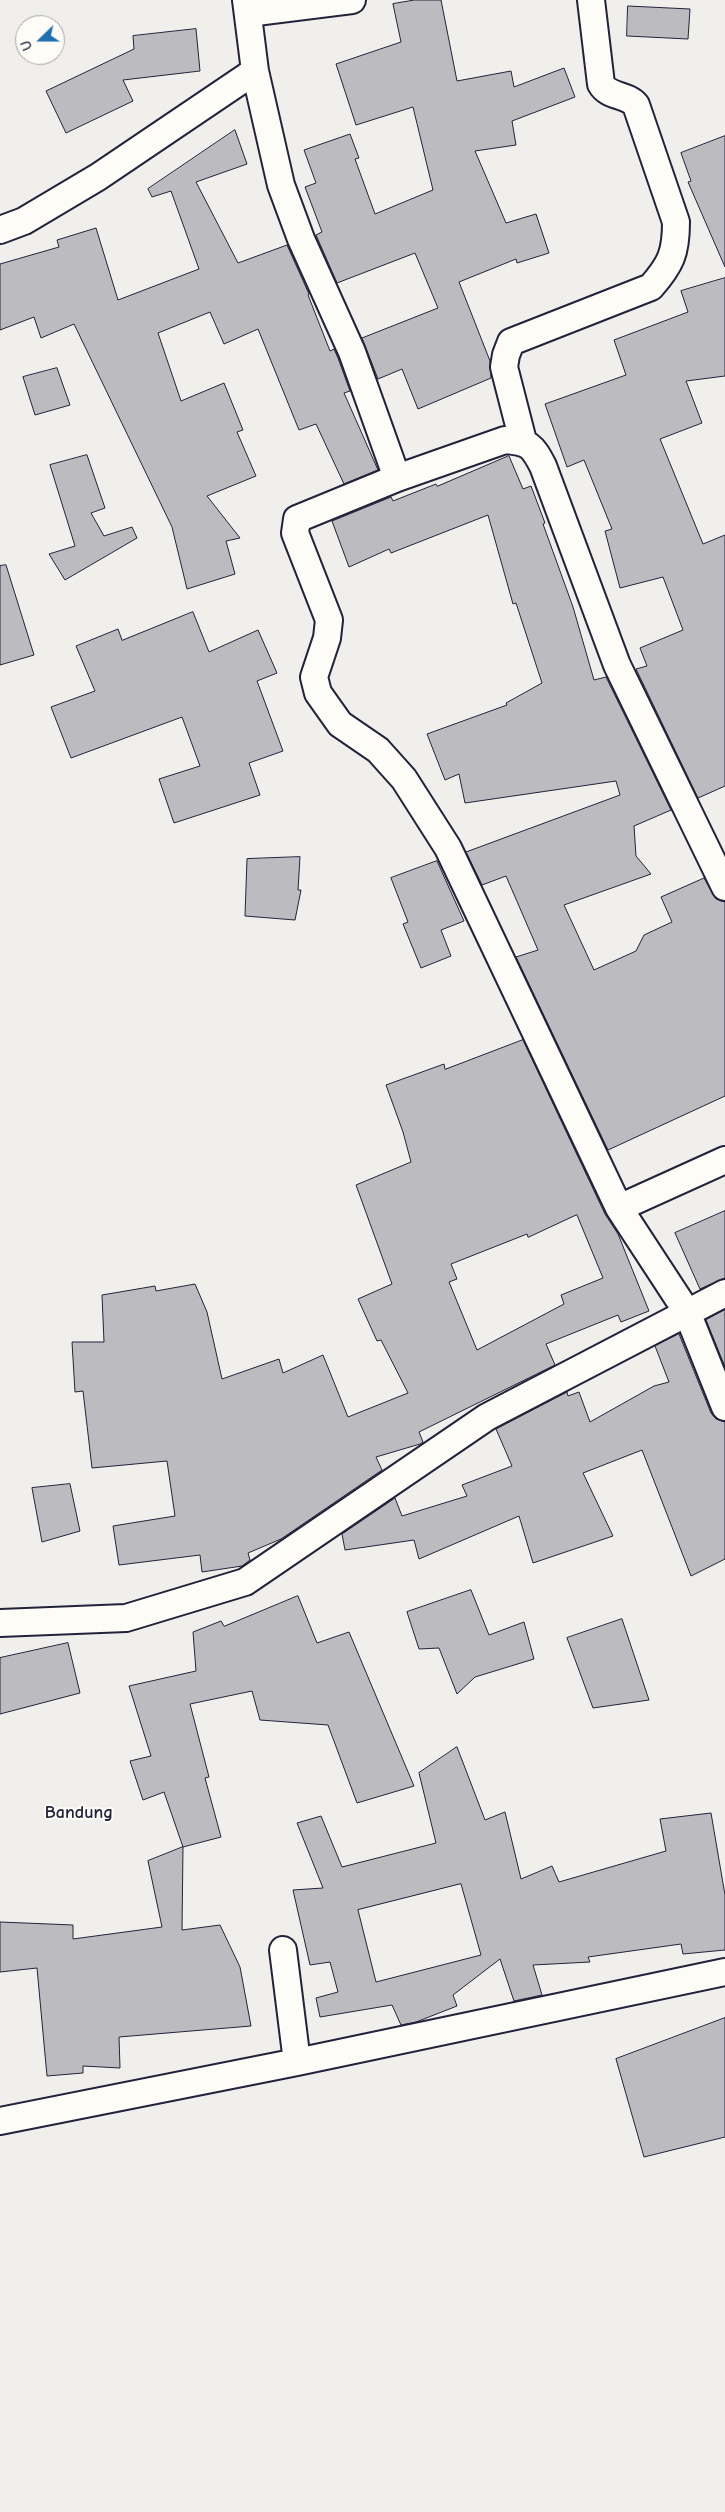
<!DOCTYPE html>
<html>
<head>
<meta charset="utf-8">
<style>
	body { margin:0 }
	#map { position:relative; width:725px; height:2512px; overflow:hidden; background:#f0efec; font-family:"Comic Neue",sans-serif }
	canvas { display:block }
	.north { position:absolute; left:15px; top:15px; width:50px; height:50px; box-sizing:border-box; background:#fdfcf7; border:1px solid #a5a5ac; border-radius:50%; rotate:248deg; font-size:14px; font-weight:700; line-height:20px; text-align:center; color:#22223b }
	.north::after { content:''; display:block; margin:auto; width:18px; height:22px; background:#1f6fb2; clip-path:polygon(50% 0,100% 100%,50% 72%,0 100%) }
</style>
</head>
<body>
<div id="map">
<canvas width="725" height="2512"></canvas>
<div class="north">U</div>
</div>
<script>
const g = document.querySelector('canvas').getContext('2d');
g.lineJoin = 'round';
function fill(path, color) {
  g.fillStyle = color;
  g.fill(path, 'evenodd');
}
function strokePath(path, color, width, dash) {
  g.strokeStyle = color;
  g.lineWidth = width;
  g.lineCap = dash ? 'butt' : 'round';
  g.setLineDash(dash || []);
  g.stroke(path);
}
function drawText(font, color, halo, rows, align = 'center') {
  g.font = font + ' "Comic Neue",sans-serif';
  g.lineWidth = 4;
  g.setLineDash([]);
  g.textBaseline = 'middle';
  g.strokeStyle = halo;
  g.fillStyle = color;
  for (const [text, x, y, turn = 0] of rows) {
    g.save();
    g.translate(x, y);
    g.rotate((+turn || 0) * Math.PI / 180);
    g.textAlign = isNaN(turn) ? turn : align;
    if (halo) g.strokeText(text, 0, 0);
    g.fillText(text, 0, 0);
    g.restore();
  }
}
const building = new Path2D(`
	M 415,0 L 441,0 L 457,81 L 511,71 L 514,87 L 564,68 L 575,97 L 512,121 L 516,145 L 475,151 L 506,223 L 536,214 L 549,253 L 517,263 L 516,259 L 459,282 L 490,361 L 491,378 L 418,409 L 402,369 L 378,379 L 362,338 L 438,308 L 415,253 L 337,283 L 316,235 L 322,232 L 305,187 L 316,183 L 304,150 L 350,134 L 359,158 L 355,159 L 375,214 L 433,190 L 413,107 L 356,125 L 336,64 L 401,42 L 393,4 Z
	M 628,6 L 690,9 L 688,39 L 627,36 Z
	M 196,29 L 200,71 L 123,80 L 133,101 L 66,133 L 46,91 L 134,49 L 133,36 Z
	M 235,130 L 247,164 L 196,182 L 238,263 L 287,245 L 309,294 L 308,295 L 330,351 L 334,349 L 338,358 L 350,391 L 344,393 L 378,470 L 344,484 L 316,424 L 299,430 L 258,329 L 224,344 L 210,312 L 158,333 L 181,401 L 224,383 L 243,430 L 237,432 L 256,476 L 207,496 L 240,538 L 226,541 L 235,574 L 187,589 L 172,527 L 74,324 L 41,338 L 34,317 L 0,330 L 0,264 L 59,247 L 57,240 L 96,228 L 118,300 L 199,269 L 171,191 L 152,197 L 148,189 Z
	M 725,136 L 725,267 L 688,182 L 691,181 L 681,153 Z
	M 725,278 L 725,376 L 686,381 L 702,423 L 660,439 L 703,544 L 725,535 L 725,786 L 698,798 L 636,669 L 647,666 L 640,648 L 683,630 L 663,577 L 620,588 L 605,531 L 612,529 L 584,460 L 567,467 L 545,404 L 626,375 L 614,340 L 688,312 L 681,291 Z
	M 57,368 L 70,405 L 35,415 L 23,377 Z
	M 87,455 L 105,508 L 91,513 L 104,536 L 132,527 L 137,538 L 65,580 L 49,554 L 75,546 L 50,465 Z
	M 509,456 L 523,489 L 531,486 L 545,523 L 543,524 L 573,607 L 594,680 L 606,677 L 671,810 L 634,826 L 636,856 L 651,874 L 564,905 L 594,970 L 636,951 L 644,935 L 672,922 L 661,897 L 704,878 L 716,899 L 725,902 L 725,1096 L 608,1150 L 516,957 L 538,950 L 506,876 L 482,885 L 466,852 L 620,795 L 616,781 L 465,803 L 459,774 L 445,780 L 427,734 L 507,705 L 506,703 L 542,683 L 516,603 L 513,604 L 488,515 L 391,553 L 389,549 L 349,567 L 332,521 L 391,497 L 393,501 L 436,484 L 437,486 Z
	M 6,565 L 34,655 L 0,665 L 0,566 Z
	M 193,612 L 209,652 L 258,630 L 277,673 L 257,681 L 283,751 L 249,763 L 260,795 L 174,823 L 159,779 L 200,766 L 182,717 L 71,758 L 51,707 L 95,691 L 76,646 L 118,629 L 122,640 Z
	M 300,857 L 298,890 L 301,890 L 295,920 L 245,916 L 247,859 Z
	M 437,861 L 464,921 L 441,930 L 451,956 L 421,968 L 403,924 L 408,922 L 391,878 Z
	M 523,1040 L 605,1214 L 618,1234 L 649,1311 L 621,1322 L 618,1315 L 546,1344 L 555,1365 L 419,1432 L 423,1442 L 420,1444 L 376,1457 L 382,1470 L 281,1539 L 248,1553 L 250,1560 L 242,1566 L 202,1572 L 200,1555 L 119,1565 L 113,1526 L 175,1516 L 167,1461 L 92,1468 L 83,1391 L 75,1392 L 72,1342 L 104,1342 L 102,1295 L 155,1286 L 156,1291 L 195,1284 L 207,1312 L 222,1379 L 279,1359 L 283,1373 L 323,1355 L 348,1417 L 408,1393 L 381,1340 L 377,1341 L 358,1299 L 392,1284 L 356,1185 L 411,1162 L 403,1132 L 386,1085 L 444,1064 L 445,1069 ZM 577,1215 L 603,1278 L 561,1295 L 564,1304 L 477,1350 L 449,1282 L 457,1279 L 451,1264 L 527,1234 L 528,1237 Z
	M 725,1211 L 725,1278 L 700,1289 L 675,1233 Z
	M 725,1310 L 725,1367 L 706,1320 Z
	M 679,1334 L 711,1413 L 716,1419 L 725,1422 L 725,1559 L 691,1576 L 642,1450 L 583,1473 L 613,1536 L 533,1563 L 519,1516 L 419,1559 L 414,1540 L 345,1550 L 342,1534 L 395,1498 L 402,1516 L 467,1496 L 462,1485 L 512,1466 L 496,1429 L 567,1392 L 568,1396 L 579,1392 L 590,1422 L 654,1386 L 669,1382 L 655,1346 Z
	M 70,1484 L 80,1531 L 42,1542 L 32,1488 Z
	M 471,1590 L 489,1635 L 524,1622 L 534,1659 L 475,1677 L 457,1694 L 439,1648 L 419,1649 L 407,1612 Z
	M 298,1596 L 317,1643 L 349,1632 L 414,1786 L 357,1803 L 328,1725 L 260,1720 L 252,1691 L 190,1704 L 209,1777 L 205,1778 L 221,1837 L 183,1847 L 164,1792 L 143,1800 L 130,1761 L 151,1756 L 129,1686 L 196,1671 L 193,1632 L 221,1621 L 224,1626 Z
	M 622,1619 L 649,1700 L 593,1708 L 567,1638 Z
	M 68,1643 L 80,1693 L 0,1714 L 0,1658 Z
	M 457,1747 L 485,1820 L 505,1812 L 521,1879 L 552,1866 L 559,1882 L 666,1851 L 660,1819 L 711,1813 L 725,1895 L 725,1950 L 683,1954 L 681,1944 L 588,1957 L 590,1962 L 533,1965 L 542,1995 L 514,2001 L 500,1959 L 453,1995 L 457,2006 L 416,2022 L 401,2025 L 392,2005 L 320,2017 L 316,1998 L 338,1992 L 330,1962 L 310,1965 L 293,1890 L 323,1888 L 297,1823 L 321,1816 L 342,1867 L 436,1843 L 419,1773 ZM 461,1884 L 481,1955 L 376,1982 L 358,1910 Z
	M 183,1847 L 182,1930 L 220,1925 L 240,1967 L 251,2026 L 119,2037 L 120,2068 L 83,2066 L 83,2073 L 47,2076 L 37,1968 L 0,1972 L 0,1922 L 73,1925 L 73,1939 L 162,1927 L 148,1861 Z
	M 725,2018 L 725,2137 L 644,2157 L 616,2059 Z`);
fill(building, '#bcbcc0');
strokePath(building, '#22223b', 1);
const street = new Path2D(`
	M 246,0 L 255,71 L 281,185 L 301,239 L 352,352 L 397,478
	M 248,13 L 352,0
	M 0,230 L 24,221 L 98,177 L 255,71
	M 523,441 L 504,367 L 506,355 L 511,342 L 651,287 C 671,264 676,253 676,222 L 636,105 C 627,94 608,97 601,84 L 591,0
	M 725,887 L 617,665 L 543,466 C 532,445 529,442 505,440 L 397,478 L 297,519 L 295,533 L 329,620 L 327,638 L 314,677 L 318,693 L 340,724 L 378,750 L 404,779 L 448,848 L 619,1208 L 687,1312 L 725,1407
	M 619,1208 L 725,1160
	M 0,1623 L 126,1618 L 245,1582 L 487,1417 L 725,1293
	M 283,1950 L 297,2062
	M 0,2121 L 297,2062 L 725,1972`);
strokePath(street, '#22223b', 30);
strokePath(street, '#fdfcf7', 26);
drawText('bold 18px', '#22223b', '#fdfcf7', [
	["Bandung",79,1813]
]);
</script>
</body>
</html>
